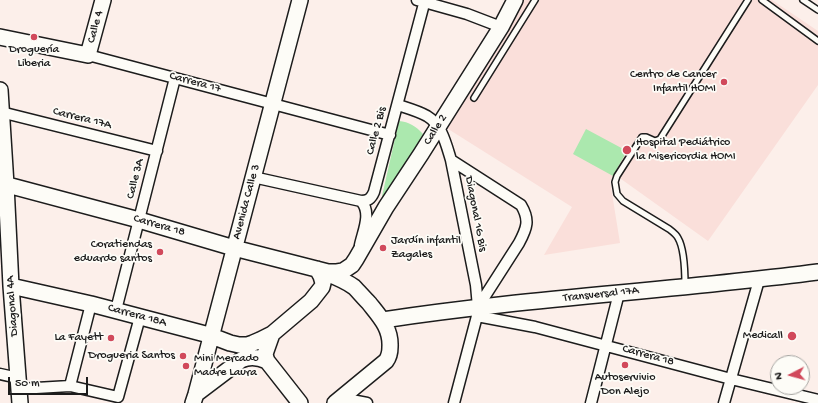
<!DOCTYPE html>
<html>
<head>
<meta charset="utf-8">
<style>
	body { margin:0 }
	#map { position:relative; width:818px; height:403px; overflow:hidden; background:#fcefea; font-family:"Gochi Hand",sans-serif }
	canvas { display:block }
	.north { position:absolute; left:770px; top:355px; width:40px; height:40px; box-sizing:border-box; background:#fdfcf7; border:1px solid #a3a29f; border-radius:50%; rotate:264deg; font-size:11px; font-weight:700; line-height:16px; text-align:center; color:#1c1c1c }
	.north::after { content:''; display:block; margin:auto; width:14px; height:18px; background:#d1495b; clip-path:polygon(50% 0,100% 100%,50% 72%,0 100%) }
	.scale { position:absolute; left:8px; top:377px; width:80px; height:18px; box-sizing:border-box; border:2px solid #1c1c1c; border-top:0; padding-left:5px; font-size:12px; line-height:14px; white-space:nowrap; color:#1c1c1c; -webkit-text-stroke:3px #fdfcf7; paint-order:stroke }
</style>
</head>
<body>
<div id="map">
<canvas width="818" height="403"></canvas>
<div class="north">N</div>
<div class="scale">50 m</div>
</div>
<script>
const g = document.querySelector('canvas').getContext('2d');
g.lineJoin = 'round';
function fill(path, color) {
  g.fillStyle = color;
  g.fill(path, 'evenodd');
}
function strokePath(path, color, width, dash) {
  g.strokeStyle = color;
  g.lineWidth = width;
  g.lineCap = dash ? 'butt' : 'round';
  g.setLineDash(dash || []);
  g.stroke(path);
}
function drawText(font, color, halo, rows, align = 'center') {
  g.font = font + ' "Gochi Hand",sans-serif';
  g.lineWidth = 3.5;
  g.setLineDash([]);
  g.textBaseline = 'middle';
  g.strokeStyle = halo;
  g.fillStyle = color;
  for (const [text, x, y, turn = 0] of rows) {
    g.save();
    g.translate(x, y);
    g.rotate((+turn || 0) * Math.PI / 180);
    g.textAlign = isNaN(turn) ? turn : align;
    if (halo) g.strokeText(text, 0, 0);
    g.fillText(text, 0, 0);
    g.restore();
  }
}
fill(new Path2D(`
	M 522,0 L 772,0 L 818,31 L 818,85 L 708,241 L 614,174 L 610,181 L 620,243 L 544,255 L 572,207 L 445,127 Z`), '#fadfda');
fill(new Path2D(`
	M 399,121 C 409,122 416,126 423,134 L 387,198 L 382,196 Z
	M 586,129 L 627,151 L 613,176 L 573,154 Z`), '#abe8ae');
const lane = new Path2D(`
	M 762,0 L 818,41
	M 803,0 L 818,10
	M 474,98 L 535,0
	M 685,286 C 685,274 684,248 678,238 C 676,234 673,232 669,229 L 623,201 L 617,194 L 615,182 L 617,176 L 642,137 L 646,137 L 655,141 L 660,139 L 748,0`);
const street = new Path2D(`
	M 417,0 L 467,14 L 501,27
	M 88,55 L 390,135
	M 398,105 C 407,108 418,111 427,116 C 442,125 446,144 451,160 L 476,285 L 478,307 L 477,316 L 454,403
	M 1,112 L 157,151
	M 451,160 L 521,205 C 530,220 527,228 519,243 L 478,307
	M 253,177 L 361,201 C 368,201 371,199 374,192 L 425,0
	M 360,245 C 363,231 372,213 361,201
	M 116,310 L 175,78
	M 477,316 L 535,327 L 731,379 L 818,400
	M 0,374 L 18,378
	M 70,386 L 91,304
	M 19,389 L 70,386 L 118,397 L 140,317
	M 341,398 L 367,403
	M 591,403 L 619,293
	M 724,403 L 759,280`);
const secondary = new Path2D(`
	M 0,37 L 88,55 L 103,0
	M 0,90 L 6,185 L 11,286 L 20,403
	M 0,183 L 139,220 L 234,248 L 328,272 L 337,272 L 343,271 L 352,265 L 356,259 L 386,207 L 421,154 L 501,27 L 515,0
	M 326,273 C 336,277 346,281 354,287 C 359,292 364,298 369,303 C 380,317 391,328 390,347 C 390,352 389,357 386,361 L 335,403
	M 11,286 L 91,304 L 209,335 L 230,343 L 239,345 L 247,345 L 253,343 L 260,340 L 272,334
	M 383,320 C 527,298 673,291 818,272
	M 196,394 L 241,360 C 250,356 258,357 267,361
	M 193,403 L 196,394 L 300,0
	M 300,403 L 267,361 L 265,355 L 266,351 L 272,334 L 311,301 L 322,287 L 323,283 L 321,276 L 317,269`);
strokePath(lane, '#1c1c1c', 8);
strokePath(street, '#1c1c1c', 13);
strokePath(secondary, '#1c1c1c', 18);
strokePath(lane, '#fdfcf7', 5);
strokePath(street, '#fdfcf7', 10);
strokePath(secondary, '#fdfcf7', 15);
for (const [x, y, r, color] of [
	[34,37,4,"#d1495b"],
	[724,82,4,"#d1495b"],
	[627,150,5,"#d1495b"],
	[383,248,4,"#d1495b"],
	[160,252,4,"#d1495b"],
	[792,336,5,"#d1495b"],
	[111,338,4,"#d1495b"],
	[183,356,4,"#d1495b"],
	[625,365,4,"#d1495b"],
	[186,366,4,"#d1495b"]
]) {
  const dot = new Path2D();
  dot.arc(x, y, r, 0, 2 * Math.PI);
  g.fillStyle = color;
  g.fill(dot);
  strokePath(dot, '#fdfcf7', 1.5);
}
drawText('12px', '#1c1c1c', '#fdfcf7', [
	["Calle 4",96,27,-75],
	["Carrera 17",195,83,15],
	["Carrera 17A",82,119,14],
	["Calle 2",436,130,-58],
	["Calle 2 Bis",377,131,-75],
	["Calle 3A",136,179,-76],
	["Avenida Calle 3",247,202,-75],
	["Diagonal 1G Bis",475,214,79],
	["Carrera 18",159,226,16],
	["Transversal 17A",601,295,-6],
	["Diagonal 4A",13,306,-94],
	["Carrera 18A",137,316,15],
	["Carrera 18",648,356,15]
]);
drawText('12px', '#1c1c1c', '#fdfcf7', [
	["Droguería",34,50,"center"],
	["Liberia",34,64,"center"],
	["Centro de Cancer",716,75],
	["Infantil HOMI",716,89],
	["Hospital Pediátrico",636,143,"left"],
	["la Misericordia HOMI",636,157,"left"],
	["Jardín infantil",391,241,"left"],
	["Zagales",391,255,"left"],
	["Coratiendas",152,245],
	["eduardo santos",152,259],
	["Medicall",783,336],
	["La Fayett",103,338],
	["Drogueria Santos",175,356],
	["Mini Mercado",194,359,"left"],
	["Madre Laura",194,373,"left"],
	["Autoservivio",625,378,"center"],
	["Don Alejo",625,392,"center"]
], 'right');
</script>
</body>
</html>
